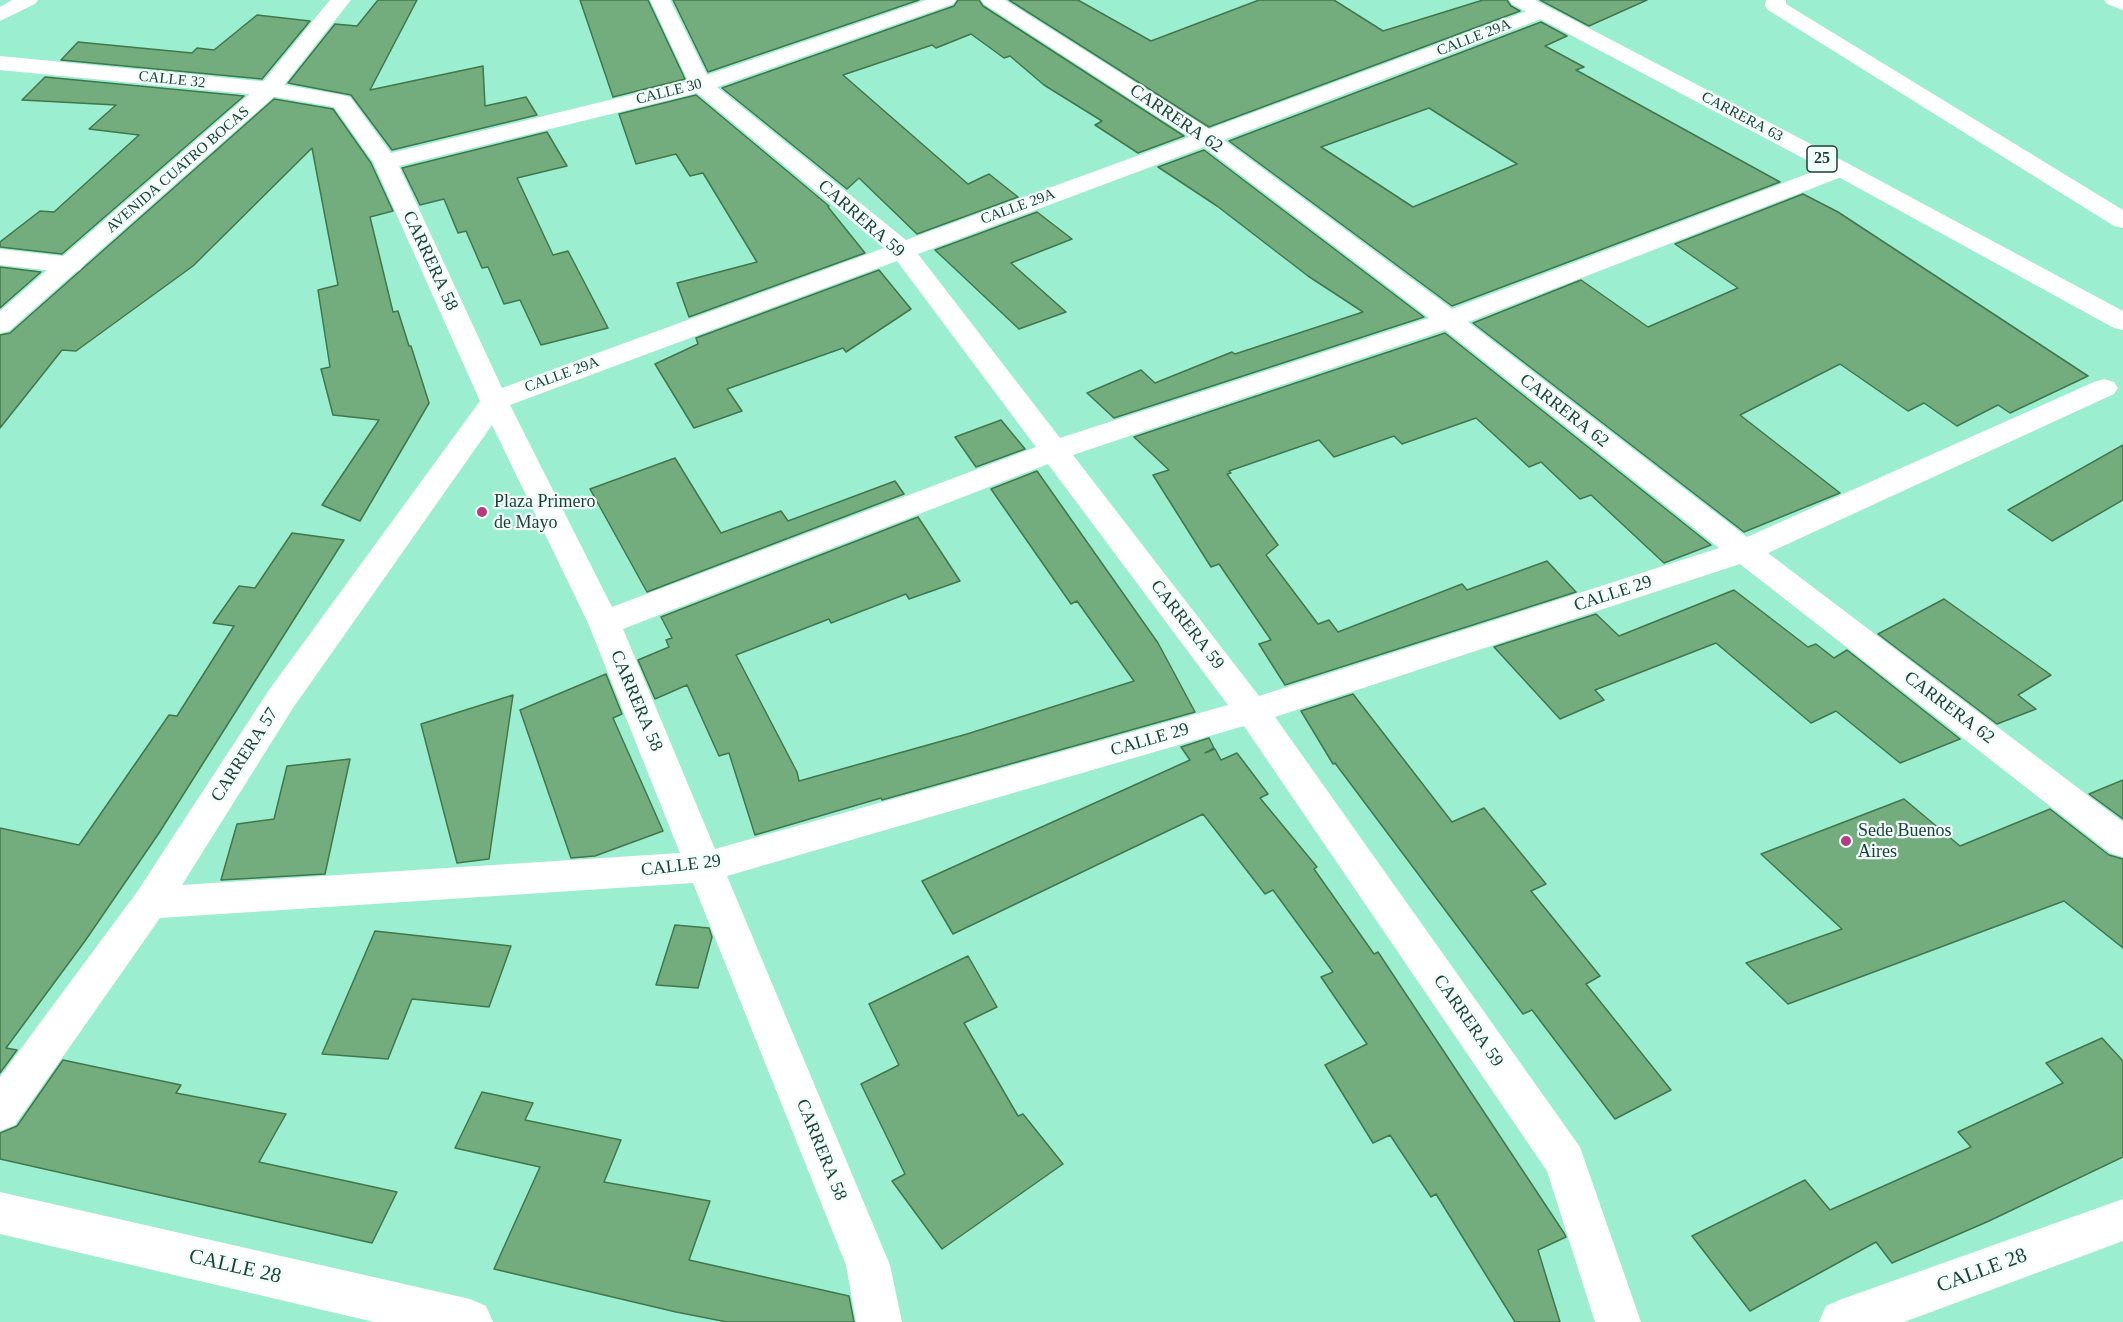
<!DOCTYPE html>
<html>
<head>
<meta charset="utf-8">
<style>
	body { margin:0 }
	canvas { display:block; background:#9ceed0 }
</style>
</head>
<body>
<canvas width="2123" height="1322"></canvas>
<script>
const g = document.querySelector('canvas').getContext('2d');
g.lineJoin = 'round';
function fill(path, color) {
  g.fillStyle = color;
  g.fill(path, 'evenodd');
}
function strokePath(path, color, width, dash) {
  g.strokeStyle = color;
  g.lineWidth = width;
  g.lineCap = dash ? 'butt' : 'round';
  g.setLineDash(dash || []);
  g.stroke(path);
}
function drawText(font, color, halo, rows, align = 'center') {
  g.font = font + ' "Times New Roman",serif';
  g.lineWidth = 4.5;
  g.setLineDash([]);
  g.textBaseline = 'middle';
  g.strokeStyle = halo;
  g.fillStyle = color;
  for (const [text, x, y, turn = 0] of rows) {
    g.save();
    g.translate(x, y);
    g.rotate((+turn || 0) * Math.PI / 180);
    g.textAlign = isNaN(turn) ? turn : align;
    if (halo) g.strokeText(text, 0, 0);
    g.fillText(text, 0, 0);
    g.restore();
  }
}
const building = new Path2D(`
	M 378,0 L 417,0 L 370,90 L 483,66 L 485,106 L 526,97 L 537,115 L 392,150 L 351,95 L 288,83 L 335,24 L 357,26 Z
	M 580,0 L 648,0 L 685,79 L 613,97 Z
	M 673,0 L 919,0 L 708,72 Z
	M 958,0 L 979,0 L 983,6 L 1184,136 L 1138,153 L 1095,125 L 1102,121 L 1044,85 L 1010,56 L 1004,58 L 971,34 L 936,48 L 932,45 L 843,75 L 968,184 L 989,174 L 1018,197 L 917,234 L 859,178 L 847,189 L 722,88 L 954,6 Z
	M 1009,0 L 1078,0 L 1151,41 L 1259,0 L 1334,0 L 1383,31 L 1483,0 L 1507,0 L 1511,6 L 1520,11 L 1209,127 Z
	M 1540,0 L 1647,0 L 1589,26 Z
	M 257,15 L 310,21 L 262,79 L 61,60 L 78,42 L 192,53 L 197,48 L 214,50 Z
	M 1541,22 L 1567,36 L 1545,46 L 1584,67 L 1576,70 L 1780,182 L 1452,306 L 1229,141 ZM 1429,108 L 1517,164 L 1413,207 L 1321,147 Z
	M 45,77 L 244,96 L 62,254 L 0,247 L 0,242 L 40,211 L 54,212 L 139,135 L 89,129 L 116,105 L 22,100 Z
	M 696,95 L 829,206 L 828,207 L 865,253 L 689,317 L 677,283 L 757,262 L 703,173 L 690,176 L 676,154 L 636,164 L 619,114 Z
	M 274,99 L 333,109 L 371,163 L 393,211 L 370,217 L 393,312 L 398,311 L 409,346 L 411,346 L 429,403 L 360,521 L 322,505 L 379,420 L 333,415 L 321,369 L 330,367 L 318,290 L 338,285 L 312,148 L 193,266 L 76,351 L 62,350 L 0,428 L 0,335 L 10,333 Z
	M 547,132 L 567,166 L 517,178 L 553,255 L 568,251 L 608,328 L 541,345 L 520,300 L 504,304 L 488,267 L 482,268 L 466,231 L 458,233 L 444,199 L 420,205 L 402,168 Z
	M 1204,150 L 1424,317 L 1114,418 L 1087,393 L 1141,370 L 1155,383 L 1232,352 L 1235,354 L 1363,312 L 1308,276 L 1217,206 L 1158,167 Z
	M 1803,194 L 1838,212 L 2088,376 L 2010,413 L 1998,405 L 1957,426 L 1924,403 L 1908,411 L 1840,364 L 1740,415 L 1840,493 L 1744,532 L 1473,323 L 1581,280 L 1648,327 L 1738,288 L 1675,244 Z
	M 1037,212 L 1072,239 L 1011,263 L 1066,312 L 1019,329 L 935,250 Z
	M 0,267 L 41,272 L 0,308 Z
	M 879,270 L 911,309 L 846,352 L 843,348 L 727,389 L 742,411 L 694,428 L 655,364 L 698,344 L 696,338 Z
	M 1445,333 L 1711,545 L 1664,563 L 1591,495 L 1580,499 L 1541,462 L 1529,467 L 1476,418 L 1402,444 L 1394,436 L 1334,457 L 1319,440 L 1229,471 L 1231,473 L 1227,474 L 1278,545 L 1266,555 L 1318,624 L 1329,620 L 1338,632 L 1462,584 L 1467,590 L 1547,561 L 1576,592 L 1285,685 L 1259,644 L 1271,640 L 1219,564 L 1211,567 L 1153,475 L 1169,470 L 1134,437 Z
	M 1001,420 L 1025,449 L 976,467 L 955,437 Z
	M 2123,445 L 2123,500 L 2052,541 L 2008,510 Z
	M 675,458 L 721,533 L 781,511 L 788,521 L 895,481 L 904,494 L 647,592 L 590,489 Z
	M 1037,471 L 1158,643 L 1195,712 L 882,800 L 881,798 L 755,835 L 729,753 L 719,756 L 687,685 L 655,699 L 638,660 L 669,647 L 666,640 L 672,638 L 661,617 L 918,517 L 960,581 L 909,599 L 906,594 L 831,623 L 829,619 L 736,655 L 797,772 L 799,781 L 967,734 L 1134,681 L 1077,601 L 1071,604 L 991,489 Z
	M 292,533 L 344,540 L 159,833 L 85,941 L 6,1048 L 17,1050 L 0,1073 L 0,828 L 79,845 L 169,715 L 177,716 L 234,626 L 213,623 L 239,586 L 255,588 Z
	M 1734,590 L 1808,647 L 1816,644 L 1834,658 L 1847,650 L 1960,739 L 1900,763 L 1836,711 L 1811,723 L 1716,643 L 1595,690 L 1604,700 L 1560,719 L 1494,647 L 1596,614 L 1619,636 Z
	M 1944,599 L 2051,675 L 2018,695 L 2036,709 L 1997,724 L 1878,634 Z
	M 606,674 L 622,714 L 613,718 L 663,831 L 595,856 L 571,858 L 520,710 Z
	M 1353,694 L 1452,822 L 1484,808 L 1546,884 L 1531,891 L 1600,976 L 1586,984 L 1671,1090 L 1615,1119 L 1532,1010 L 1523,1014 L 1335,763 L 1333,764 L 1301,711 Z
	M 513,695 L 489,859 L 457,863 L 421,724 Z
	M 1209,738 L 1214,748 L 1205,753 L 1215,749 L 1221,760 L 1237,753 L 1268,794 L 1260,798 L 1317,867 L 1314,869 L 1374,954 L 1378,952 L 1564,1233 L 1566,1237 L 1538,1250 L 1560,1322 L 1515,1322 L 1436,1194 L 1431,1197 L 1390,1135 L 1373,1143 L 1325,1065 L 1367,1044 L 1321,977 L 1333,972 L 1273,890 L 1265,894 L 1203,814 L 953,934 L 922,881 L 1190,760 L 1181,747 Z
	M 350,759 L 325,874 L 221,880 L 237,824 L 274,819 L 287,766 Z
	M 2123,780 L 2123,819 L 2089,794 Z
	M 1904,799 L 1960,846 L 2050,809 L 2109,855 L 2123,859 L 2123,948 L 2064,901 L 1788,1004 L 1746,963 L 1842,929 L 1761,854 Z
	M 675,925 L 709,928 L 712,937 L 698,988 L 656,985 Z
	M 375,931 L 511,946 L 489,1007 L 412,999 L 388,1059 L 322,1054 Z
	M 968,956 L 997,1007 L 964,1023 L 1018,1116 L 1023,1114 L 1063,1164 L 942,1249 L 892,1181 L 905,1174 L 861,1084 L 899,1065 L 869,1004 Z
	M 2102,1038 L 2123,1061 L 2123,1157 L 1989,1221 L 1892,1263 L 1876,1242 L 1750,1311 L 1692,1236 L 1805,1180 L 1830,1210 L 1971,1147 L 1958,1132 L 2063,1083 L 2046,1063 Z
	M 63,1060 L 181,1085 L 176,1093 L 286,1114 L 259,1162 L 397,1192 L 372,1243 L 0,1159 L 0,1133 L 17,1126 Z
	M 482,1092 L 533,1103 L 525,1120 L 621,1140 L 604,1182 L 710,1201 L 689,1260 L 849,1296 L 854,1322 L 727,1322 L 676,1312 L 494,1269 L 540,1167 L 455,1148 Z`);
fill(building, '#73ac7d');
strokePath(building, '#40784c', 1.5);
fill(new Path2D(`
	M 12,0 L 38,0 L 35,4 L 0,21 L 0,7 Z
	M 650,0 L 670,0 L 707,75 L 926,0 L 956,0 L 953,4 L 717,87 L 906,240 L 1189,137 L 984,4 L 981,0 L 1005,0 L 1209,129 L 1535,8 L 1542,6 L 1549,8 L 1553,12 L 1549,16 L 1224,140 L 1452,309 L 1833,164 L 1841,162 L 1849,164 L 1853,169 L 1849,174 L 1468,322 L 1747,537 L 2094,382 L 2104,379 L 2114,382 L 2118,388 L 2114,394 L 1768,553 L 2123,822 L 2123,857 L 2110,853 L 1740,564 L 1275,717 L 1580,1147 L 1641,1322 L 1595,1322 L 1547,1171 L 1244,726 L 727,876 L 890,1265 L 902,1322 L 856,1322 L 846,1265 L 693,883 L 160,918 L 15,1125 L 0,1131 L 0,1077 L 137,892 L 269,690 L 480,401 L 373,162 L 334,107 L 269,96 L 0,70 L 0,56 L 269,82 L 342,95 L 350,97 L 391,153 L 688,81 ZM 697,93 L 884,248 L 502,388 L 399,166 ZM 1204,147 L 1429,318 L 1060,438 L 918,254 ZM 897,261 L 1036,447 L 612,607 L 510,405 ZM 1445,330 L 1719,548 L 1259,696 L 1073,455 ZM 492,425 L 588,623 L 680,853 L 182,885 L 293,708 ZM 1048,464 L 1228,705 L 715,849 L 623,629 Z
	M 1766,0 L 1786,0 L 1786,4 L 2123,210 L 2123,228 L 2114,226 L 1768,10 L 1765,6 Z
	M 2104,0 L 2123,0 L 2123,10 L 2107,4 Z
	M 0,249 L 71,257 L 80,260 L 84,265 L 80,270 L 71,273 L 0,265 Z
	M 0,1192 L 470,1299 L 486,1306 L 493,1322 L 374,1322 L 0,1234 Z
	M 2123,1199 L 2123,1241 L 1904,1322 L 1819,1322 L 1826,1306 L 1842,1299 Z`), '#fff');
fill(new Path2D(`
	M 330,0 L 351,0 L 277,94 L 9,331 L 0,333 L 0,311 L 261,84 Z`), '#fff');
fill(new Path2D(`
	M 1509,0 L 1535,0 L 1849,164 L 2123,311 L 2123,330 L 2114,328 L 1833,174 L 1512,4 Z`), '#fff');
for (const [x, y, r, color] of [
	[482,512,6,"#ba3983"],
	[1846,841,6,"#ba3983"]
]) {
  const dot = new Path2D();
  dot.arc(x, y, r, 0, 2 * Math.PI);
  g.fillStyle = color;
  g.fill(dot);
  strokePath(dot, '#f0fff9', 2);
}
drawText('15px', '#1c3e33', '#f0fff9', [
	["CALLE 29A",1474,38,-21],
	["CALLE 32",172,80,6],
	["CALLE 30",669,92,-14],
	["CARRERA 63",1742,117,28],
	["AVENIDA CUATRO BOCAS",178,170,-41],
	["CALLE 29A",1018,207,-20],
	["CALLE 29A",562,375,-20]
]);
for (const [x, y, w] of [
	[1822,159,30]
]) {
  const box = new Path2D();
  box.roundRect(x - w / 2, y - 13, w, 26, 4.5);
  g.fillStyle = '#f0fff9';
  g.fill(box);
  strokePath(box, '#1c3e33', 1.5);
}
drawText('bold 16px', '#1c3e33', null, [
	["25",1822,159]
]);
drawText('18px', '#1c3e33', '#f0fff9', [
	["CARRERA 62",1176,119,34],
	["CARRERA 59",861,219,41],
	["CARRERA 58",430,261,65],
	["CARRERA 62",1564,411,38],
	["CALLE 29",1613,594,-18],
	["CARRERA 59",1187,625,52],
	["CARRERA 58",636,701,67],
	["CARRERA 62",1949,708,37],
	["CALLE 29",1150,740,-16],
	["CARRERA 57",245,755,-57],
	["CALLE 29",681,866,-7],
	["CARRERA 59",1468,1021,55],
	["CARRERA 58",821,1150,68]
]);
drawText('18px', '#1c3e33', '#f0fff9', [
	["Plaza Primero",494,502],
	["de Mayo",494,523],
	["Sede Buenos",1858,831],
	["Aires",1858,852]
], 'left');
drawText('21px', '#1c3e33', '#f0fff9', [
	["CALLE 28",235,1267,13],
	["CALLE 28",1982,1271,-20]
]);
</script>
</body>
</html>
